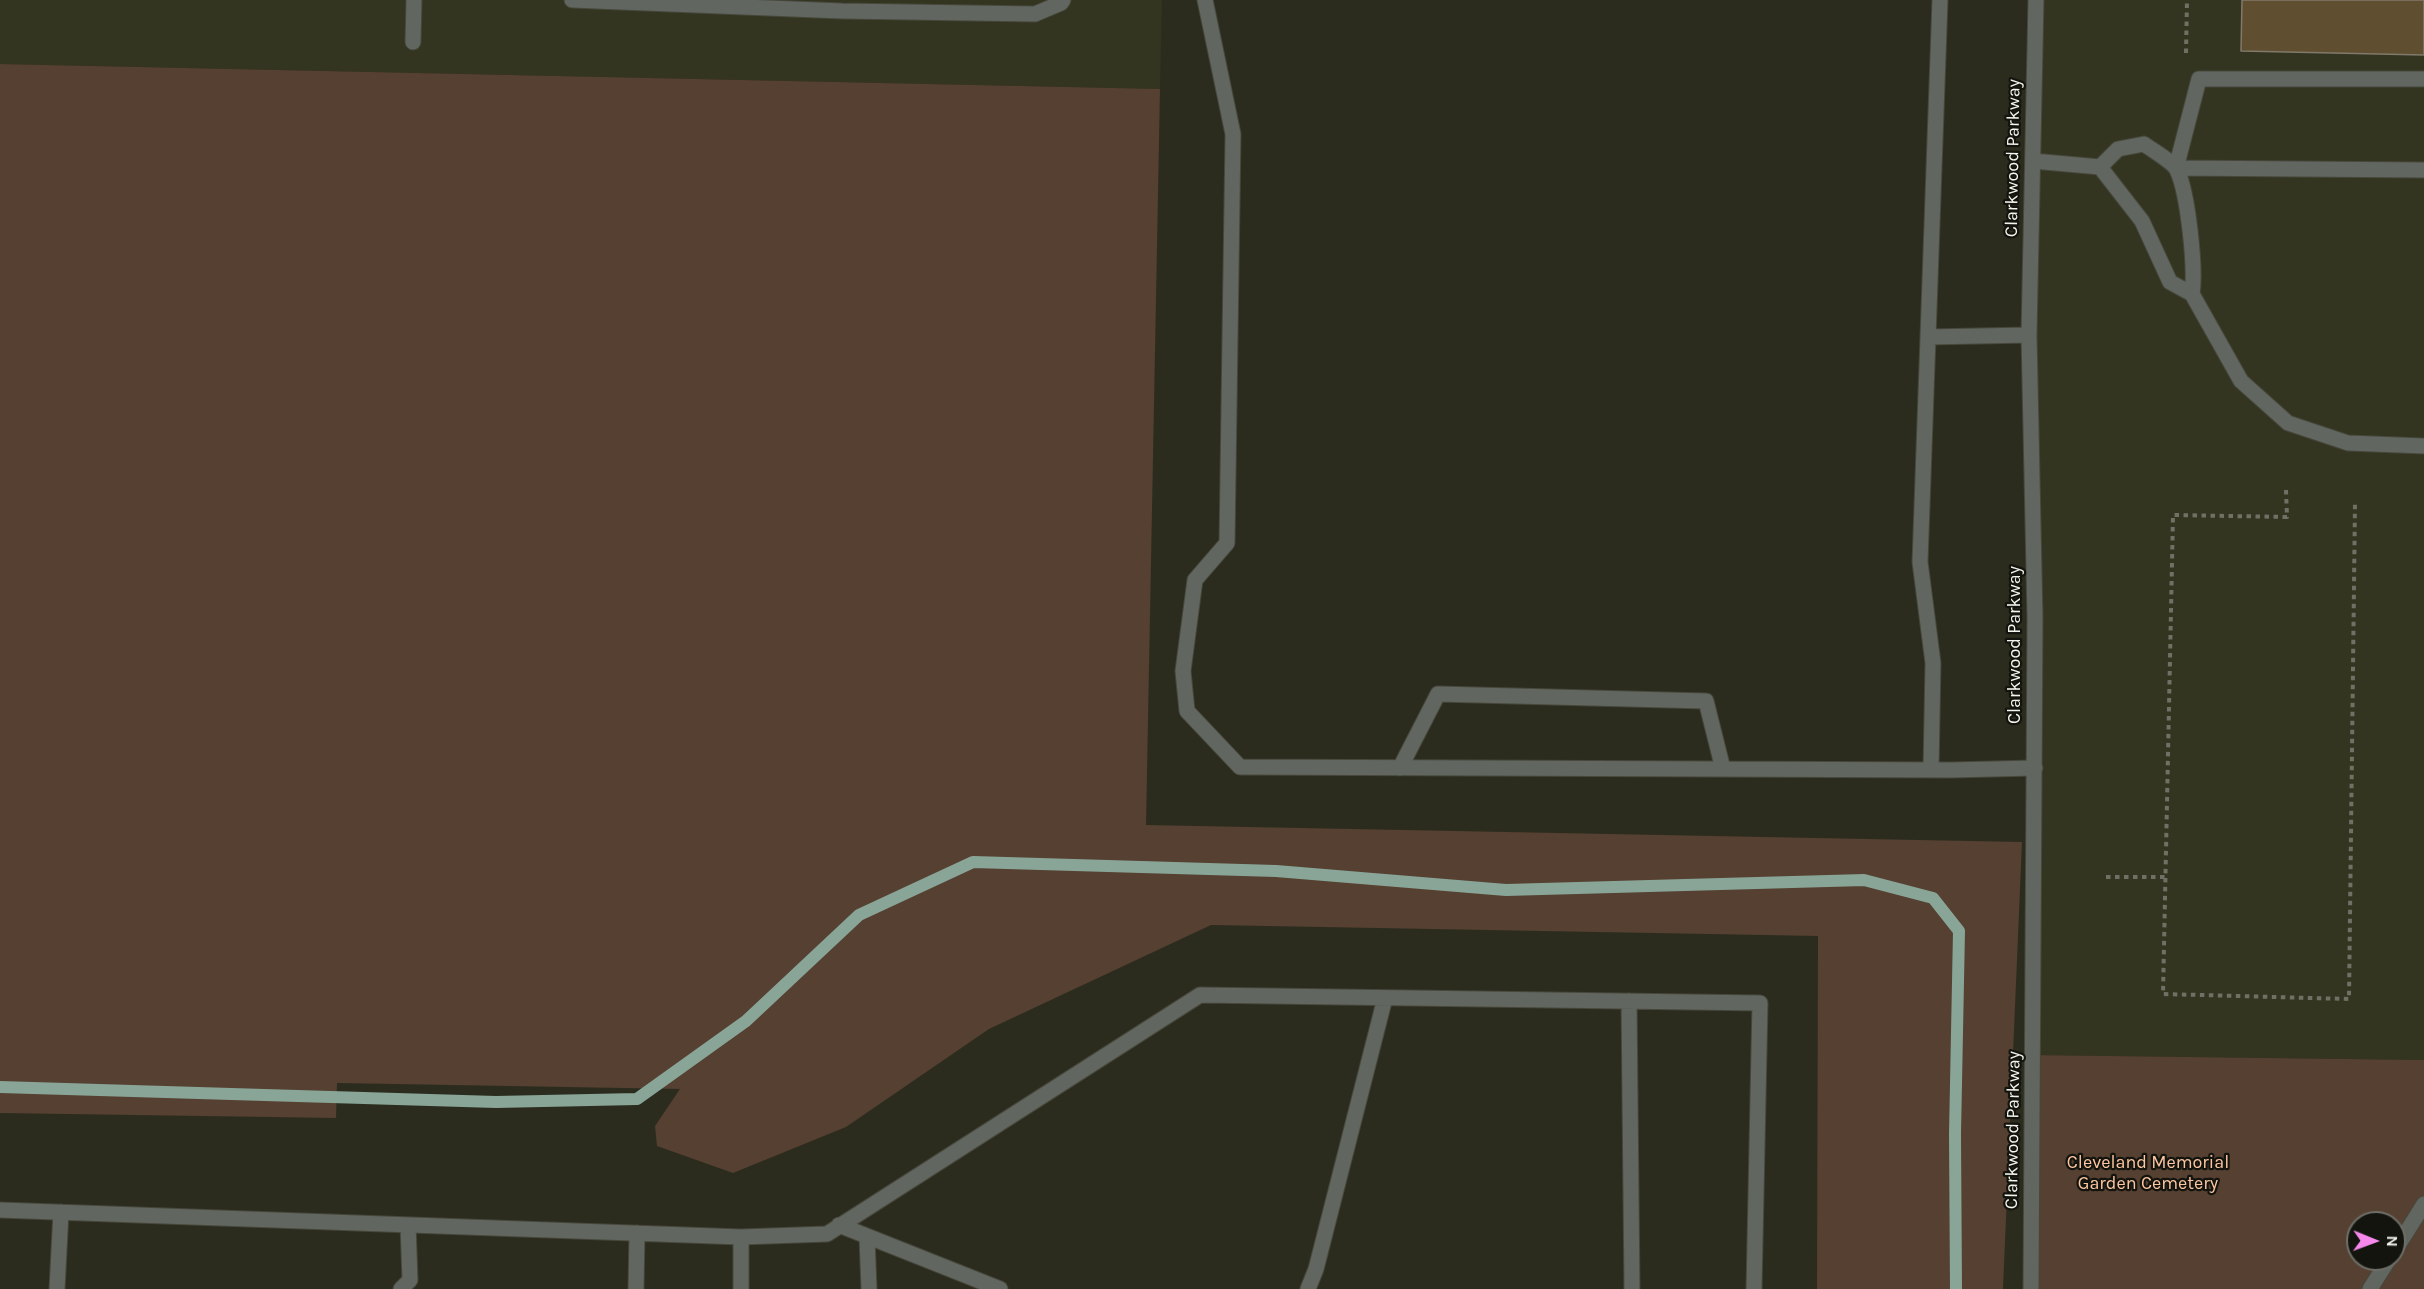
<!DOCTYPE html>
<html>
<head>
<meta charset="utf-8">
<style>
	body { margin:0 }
	#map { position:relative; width:2424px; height:1289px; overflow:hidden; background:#2b2c1e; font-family:Karla,sans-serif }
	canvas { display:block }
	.north { position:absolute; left:2346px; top:1211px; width:60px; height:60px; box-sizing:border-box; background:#13140e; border:2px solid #6d6e67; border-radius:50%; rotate:91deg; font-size:16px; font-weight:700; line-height:24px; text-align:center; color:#f4f5ec }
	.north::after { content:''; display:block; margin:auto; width:21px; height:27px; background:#f688ec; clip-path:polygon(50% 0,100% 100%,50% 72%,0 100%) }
</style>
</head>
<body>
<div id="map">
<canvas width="2424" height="1289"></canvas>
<div class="north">N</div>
</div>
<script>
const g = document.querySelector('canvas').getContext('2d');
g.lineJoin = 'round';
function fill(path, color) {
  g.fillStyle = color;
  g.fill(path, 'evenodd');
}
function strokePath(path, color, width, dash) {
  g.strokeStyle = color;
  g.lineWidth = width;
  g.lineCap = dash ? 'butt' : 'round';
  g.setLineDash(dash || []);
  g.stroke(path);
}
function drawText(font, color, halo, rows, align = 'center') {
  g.font = font + ' Karla,sans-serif';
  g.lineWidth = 4.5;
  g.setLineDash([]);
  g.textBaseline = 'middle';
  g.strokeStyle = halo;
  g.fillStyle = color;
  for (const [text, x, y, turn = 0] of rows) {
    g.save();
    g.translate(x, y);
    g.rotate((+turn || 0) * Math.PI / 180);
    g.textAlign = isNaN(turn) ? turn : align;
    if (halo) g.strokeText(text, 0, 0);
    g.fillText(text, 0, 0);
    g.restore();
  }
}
fill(new Path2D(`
	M 0,0 L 1162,0 L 1160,89 L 0,64 Z
	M 2036,0 L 2424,0 L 2424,1060 L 2033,1055 Z`), '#333521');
fill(new Path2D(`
	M 0,64 L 1160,89 L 1146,825 L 2022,842 L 2003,1289 L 1817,1289 L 1818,936 L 1211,925 L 989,1029 L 846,1127 L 733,1173 L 657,1146 L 655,1126 L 680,1089 L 337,1083 L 336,1118 L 0,1113 Z
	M 2033,1055 L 2424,1060 L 2424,1289 L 2031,1289 ZM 2358,1223 L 2394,1223 L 2394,1259 L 2358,1259 Z`), '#554031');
strokePath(new Path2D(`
	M 0,1087 L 496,1102 L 637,1099 L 746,1021 L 859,915 L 973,862 L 1276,871 L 1506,890 L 1864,880 L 1933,898 L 1959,931 L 1955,1134 L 1956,1289`), '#89a597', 12);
const building = new Path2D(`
	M 2242,0 L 2424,0 L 2424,55 L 2241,51 Z`);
fill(building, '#5f4f30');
strokePath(building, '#81796a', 1.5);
const minor = new Path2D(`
	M 572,0 L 842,11 L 1035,14 L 1061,3 L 1063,0
	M 1205,0 L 1233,134 L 1227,543 L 1195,580 L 1183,671 L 1187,711 L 1240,767 L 1951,770 L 2035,768
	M 1940,0 L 1928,337 L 2029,335
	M 413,42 L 414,0
	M 2424,79 L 2199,79 L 2176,168 L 2424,170
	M 2033,161 L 2100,167 L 2142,221 L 2170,282 L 2192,294 C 2196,269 2188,193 2177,170 C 2173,162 2152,150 2144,144 L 2118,149 L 2100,167
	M 2192,294 L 2241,381 L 2288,423 L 2348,443 L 2424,446
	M 1928,337 L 1920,562 L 1933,663 L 1931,770
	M 1400,768 L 1438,694 L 1706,701 L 1723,769
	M 1629,1001 L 1632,1289
	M 0,1210 L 741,1237 L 827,1234 L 1200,995 L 1760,1003 L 1754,1289
	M 839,1225 L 1000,1289
	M 867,1237 L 869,1289
	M 2394,1252 L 2424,1204
	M 57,1289 L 61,1212
	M 401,1289 L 410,1280 L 408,1225
	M 636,1289 L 637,1233
	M 741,1289 L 741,1237
	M 1308,1289 L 1316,1269 L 1385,998
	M 2031,1289 L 2035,617 L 2029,335 L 2036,0
	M 2370,1289 L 2389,1259`);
strokePath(minor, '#47483b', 17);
strokePath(new Path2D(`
	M 2186,53 L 2187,0
	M 2286,490 L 2287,517 L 2173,515 L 2163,994 L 2349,999 L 2355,503
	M 2106,877 L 2165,877`), '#707165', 4, [4.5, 4.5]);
strokePath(minor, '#616660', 15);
drawText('18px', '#f4f5ec', '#13140e', [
	["Clarkwood Parkway",2013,158,-89],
	["Clarkwood Parkway",2015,645,-90],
	["Clarkwood Parkway",2013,1130,-89]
]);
drawText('18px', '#fec6a1', '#13140e', [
	["Cleveland Memorial",2148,1163],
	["Garden Cemetery",2148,1184]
]);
</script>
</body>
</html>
